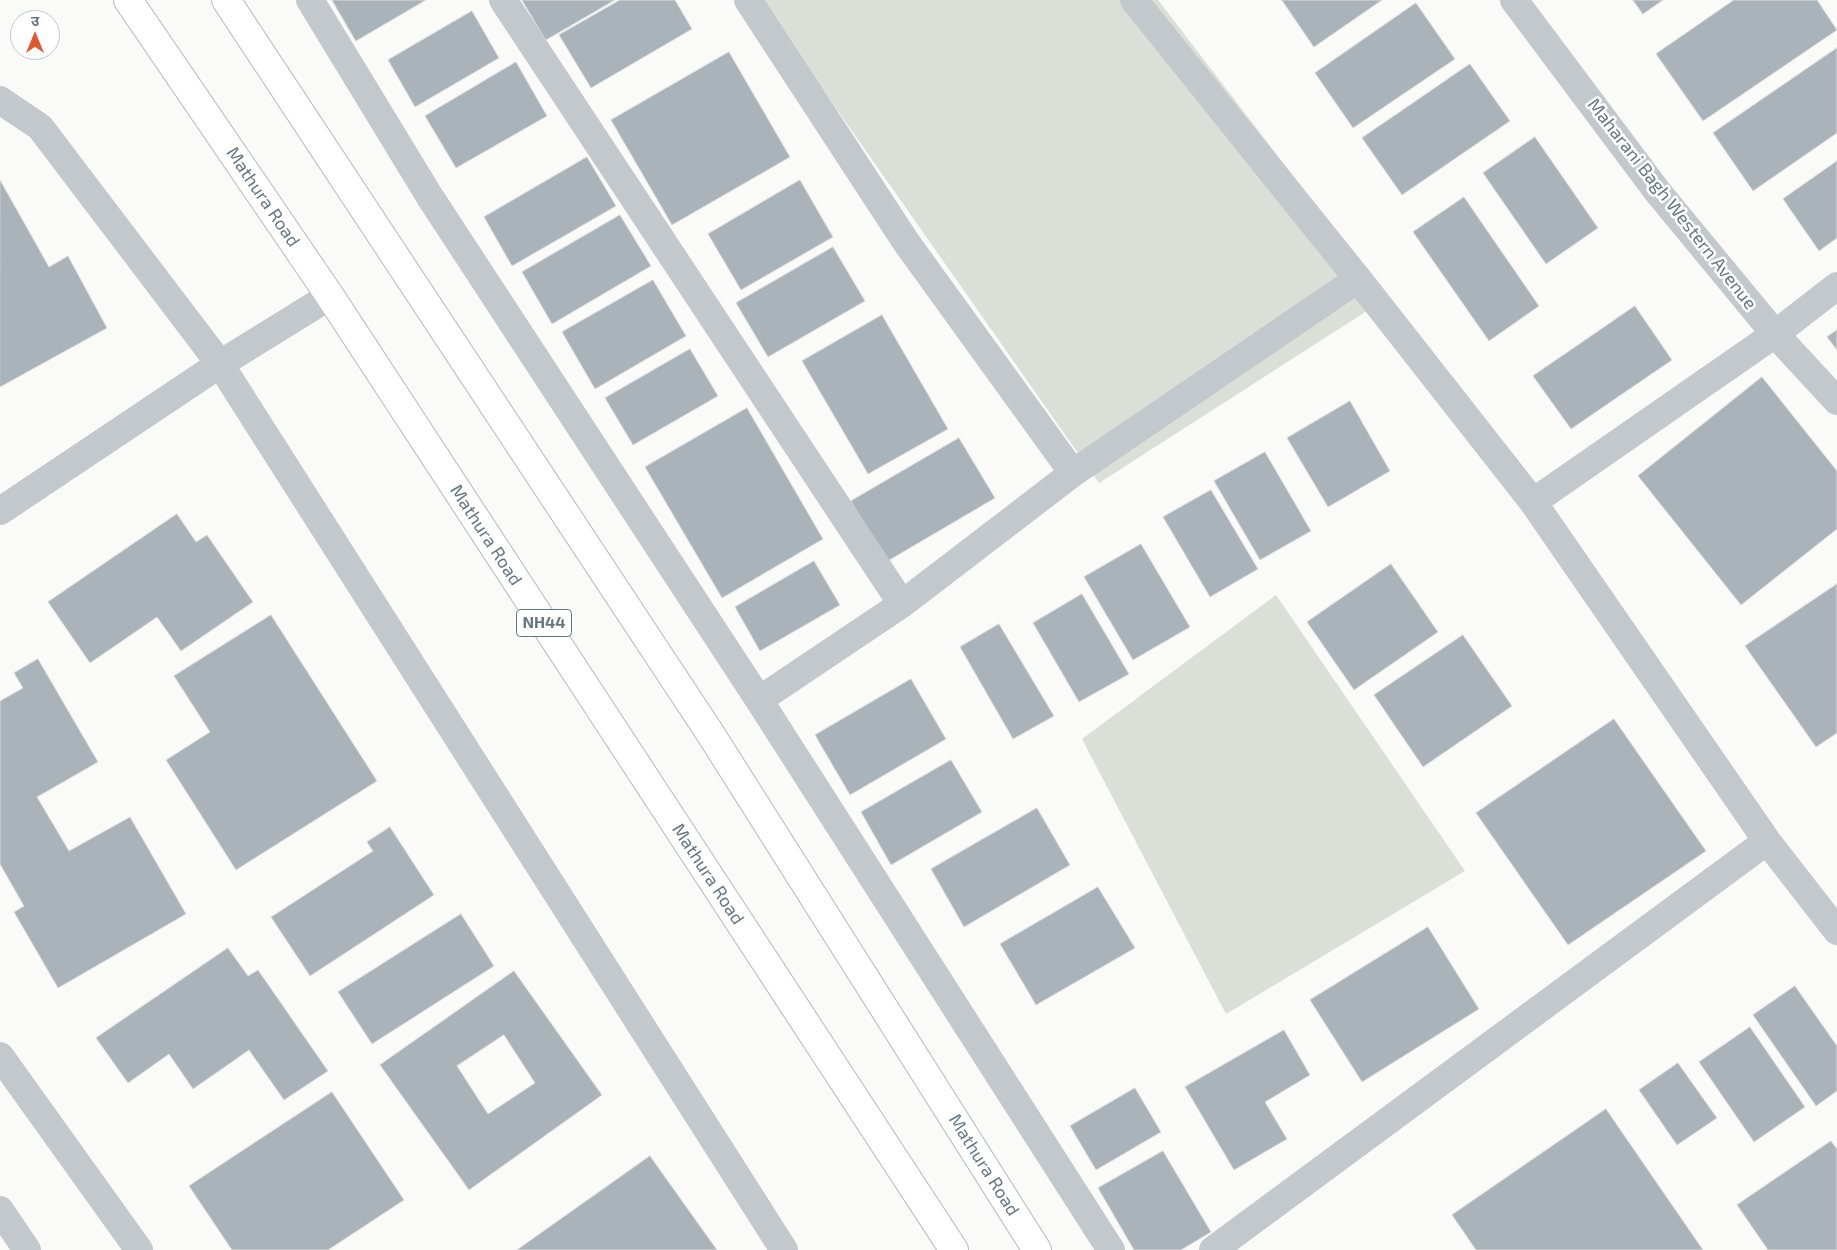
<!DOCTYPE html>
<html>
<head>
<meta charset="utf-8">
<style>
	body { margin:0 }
	#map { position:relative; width:1837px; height:1250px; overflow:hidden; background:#fafaf8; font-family:"Exo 2","Noto Sans Devanagari",sans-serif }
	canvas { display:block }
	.north { position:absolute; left:10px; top:10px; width:50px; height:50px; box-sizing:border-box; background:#fff; border:1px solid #c1c8cd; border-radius:50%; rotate:0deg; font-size:14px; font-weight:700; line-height:20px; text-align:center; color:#657683 }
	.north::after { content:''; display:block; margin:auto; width:18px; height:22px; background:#e4572e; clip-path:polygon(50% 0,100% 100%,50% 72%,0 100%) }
</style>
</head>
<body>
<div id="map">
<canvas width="1837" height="1250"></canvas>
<div class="north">उ</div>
</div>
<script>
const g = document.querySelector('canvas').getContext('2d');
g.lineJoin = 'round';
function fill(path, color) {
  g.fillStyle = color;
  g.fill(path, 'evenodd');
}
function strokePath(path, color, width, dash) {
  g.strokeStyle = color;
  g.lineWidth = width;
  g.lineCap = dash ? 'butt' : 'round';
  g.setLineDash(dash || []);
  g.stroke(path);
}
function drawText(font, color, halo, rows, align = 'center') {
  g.font = font + ' "Exo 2",sans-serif';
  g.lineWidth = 5;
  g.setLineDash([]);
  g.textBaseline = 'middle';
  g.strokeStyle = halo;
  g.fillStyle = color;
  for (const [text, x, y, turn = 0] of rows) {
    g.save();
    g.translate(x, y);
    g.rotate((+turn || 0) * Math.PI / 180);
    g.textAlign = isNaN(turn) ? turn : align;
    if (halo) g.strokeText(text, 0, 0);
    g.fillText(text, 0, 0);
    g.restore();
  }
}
fill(new Path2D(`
	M 760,0 L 1158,0 L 1387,298 L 1099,483 Z
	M 1276,595 L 1465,871 L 1226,1014 L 1082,739 Z`), '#dadfd7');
const building = new Path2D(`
	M 332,0 L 426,0 L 356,41 Z
	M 522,0 L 615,0 L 546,40 Z
	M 620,0 L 675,0 L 692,29 L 591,88 L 559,35 Z
	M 1282,0 L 1382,0 L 1314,47 Z
	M 1633,0 L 1663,0 L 1643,14 Z
	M 1734,0 L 1817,0 L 1837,30 L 1703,121 L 1656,54 Z
	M 1416,3 L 1455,59 L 1353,128 L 1315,73 Z
	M 472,11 L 499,58 L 415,107 L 388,60 Z
	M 1837,48 L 1837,133 L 1753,191 L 1713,133 Z
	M 729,52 L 790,157 L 672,225 L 611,120 Z
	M 516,62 L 547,116 L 456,168 L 425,116 Z
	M 1470,64 L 1510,121 L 1402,195 L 1362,138 Z
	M 1535,137 L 1598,228 L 1546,264 L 1483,173 Z
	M 587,157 L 616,206 L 512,266 L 484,217 Z
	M 1837,161 L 1837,238 L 1819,251 L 1783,199 Z
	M 0,180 L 49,267 L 68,256 L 107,328 L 0,387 Z
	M 800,180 L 833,237 L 741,290 L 708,234 Z
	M 1464,197 L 1539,306 L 1489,341 L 1413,232 Z
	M 620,215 L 651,266 L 552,324 L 522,272 Z
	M 833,247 L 865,301 L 768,357 L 736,303 Z
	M 653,280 L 686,336 L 595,389 L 562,332 Z
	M 1635,306 L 1672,360 L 1571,429 L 1533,376 Z
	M 882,315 L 948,429 L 868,474 L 802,361 Z
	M 1837,330 L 1837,350 L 1827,337 Z
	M 690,349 L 718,396 L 633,445 L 605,398 Z
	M 1762,377 L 1837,471 L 1837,529 L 1741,605 L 1638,476 Z
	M 1350,401 L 1390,471 L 1328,507 L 1287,438 Z
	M 747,408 L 823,539 L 722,598 L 645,467 Z
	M 959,438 L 995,498 L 886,562 L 851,501 Z
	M 1265,452 L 1311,531 L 1260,560 L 1214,481 Z
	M 1211,490 L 1258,569 L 1210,597 L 1163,517 Z
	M 177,514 L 196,542 L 207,535 L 253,602 L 181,651 L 157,617 L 90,663 L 48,602 Z
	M 1141,544 L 1190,627 L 1133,660 L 1084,577 Z
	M 814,561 L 840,605 L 760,651 L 735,607 Z
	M 1391,564 L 1438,632 L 1354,690 L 1307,622 Z
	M 1837,584 L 1837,733 L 1816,747 L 1745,646 Z
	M 1082,594 L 1129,674 L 1079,702 L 1033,623 Z
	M 271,615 L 377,781 L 236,870 L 166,760 L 210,732 L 174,676 Z
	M 999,624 L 1054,716 L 1013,739 L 960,647 Z
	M 1463,635 L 1512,706 L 1423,767 L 1374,695 Z
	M 38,659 L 98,762 L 37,797 L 69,851 L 130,817 L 186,914 L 58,988 L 14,912 L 24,906 L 0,864 L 0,701 L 23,688 L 14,673 Z
	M 911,679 L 946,739 L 850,795 L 815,735 Z
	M 1614,719 L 1706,851 L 1568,945 L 1476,813 Z
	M 951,760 L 982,812 L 891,865 L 861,812 Z
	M 1037,808 L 1070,865 L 964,927 L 931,869 Z
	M 390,827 L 434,895 L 310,976 L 271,917 L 373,851 L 367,842 Z
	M 1098,887 L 1135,948 L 1036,1005 L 1000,944 Z
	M 461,914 L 494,966 L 372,1044 L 338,992 Z
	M 1428,927 L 1479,1009 L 1362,1082 L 1310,1000 Z
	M 228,948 L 248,976 L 258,970 L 328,1071 L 284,1100 L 249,1050 L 193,1089 L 169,1054 L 128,1083 L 96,1038 Z
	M 514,971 L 602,1095 L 469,1190 L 380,1065 ZM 504,1035 L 535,1083 L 488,1114 L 457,1066 Z
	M 1795,986 L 1837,1046 L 1837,1091 L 1816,1106 L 1753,1015 Z
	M 1750,1027 L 1805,1107 L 1754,1142 L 1699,1062 Z
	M 1284,1030 L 1310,1075 L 1265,1102 L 1287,1139 L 1234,1170 L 1185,1087 Z
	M 1678,1063 L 1717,1118 L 1677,1145 L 1639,1090 Z
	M 1135,1088 L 1161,1132 L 1096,1170 L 1070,1126 Z
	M 332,1092 L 404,1200 L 328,1250 L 232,1250 L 189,1186 Z
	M 1606,1109 L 1703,1250 L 1476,1250 L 1452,1215 Z
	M 1831,1141 L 1837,1149 L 1837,1250 L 1768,1250 L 1737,1205 Z
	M 1163,1151 L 1211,1232 L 1181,1250 L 1134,1250 L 1098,1188 Z
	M 650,1156 L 717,1250 L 517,1250 Z`);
fill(building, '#aab3b9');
strokePath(building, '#dcdcda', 1);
const trunk = new Path2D(`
	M 128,0 L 330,296 L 954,1250
	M 226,0 L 710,733 L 1037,1250`);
strokePath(trunk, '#b4b9bd', 30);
strokePath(new Path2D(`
	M 310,0 L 430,197 L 759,700 L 1111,1250
	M 503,0 L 902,604
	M 748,0 L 906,242 L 1073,473
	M 1134,0 L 1358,279
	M 1514,0 L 1657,191 L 1775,334 L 1837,401
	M 0,100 L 40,127 L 220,364 L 784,1250
	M 1533,502 L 1775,334 L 1837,286
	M 0,511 L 220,364 L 330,296
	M 759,700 L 902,604 L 1073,473 L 1358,279 L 1533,502 L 1767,841 L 1837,931
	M 0,1056 L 139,1250
	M 0,1210 L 27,1250
	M 1213,1250 L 1767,841`), '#c3c8cc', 28);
strokePath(trunk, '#fff', 28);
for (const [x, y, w] of [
	[544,623,55]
]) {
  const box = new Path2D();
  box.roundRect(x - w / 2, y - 13.5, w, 27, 4);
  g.fillStyle = '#fff';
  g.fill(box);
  strokePath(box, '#657683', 1);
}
drawText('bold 16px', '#657683', null, [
	["NH44",544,623]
]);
drawText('18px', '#657683', '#fff', [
	["Mathura Road",263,197,56],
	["Maharani Bagh Western Avenue",1672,204,52],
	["Mathura Road",486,535,57],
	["Mathura Road",708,874,57],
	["Mathura Road",984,1165,58]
]);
</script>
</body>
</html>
